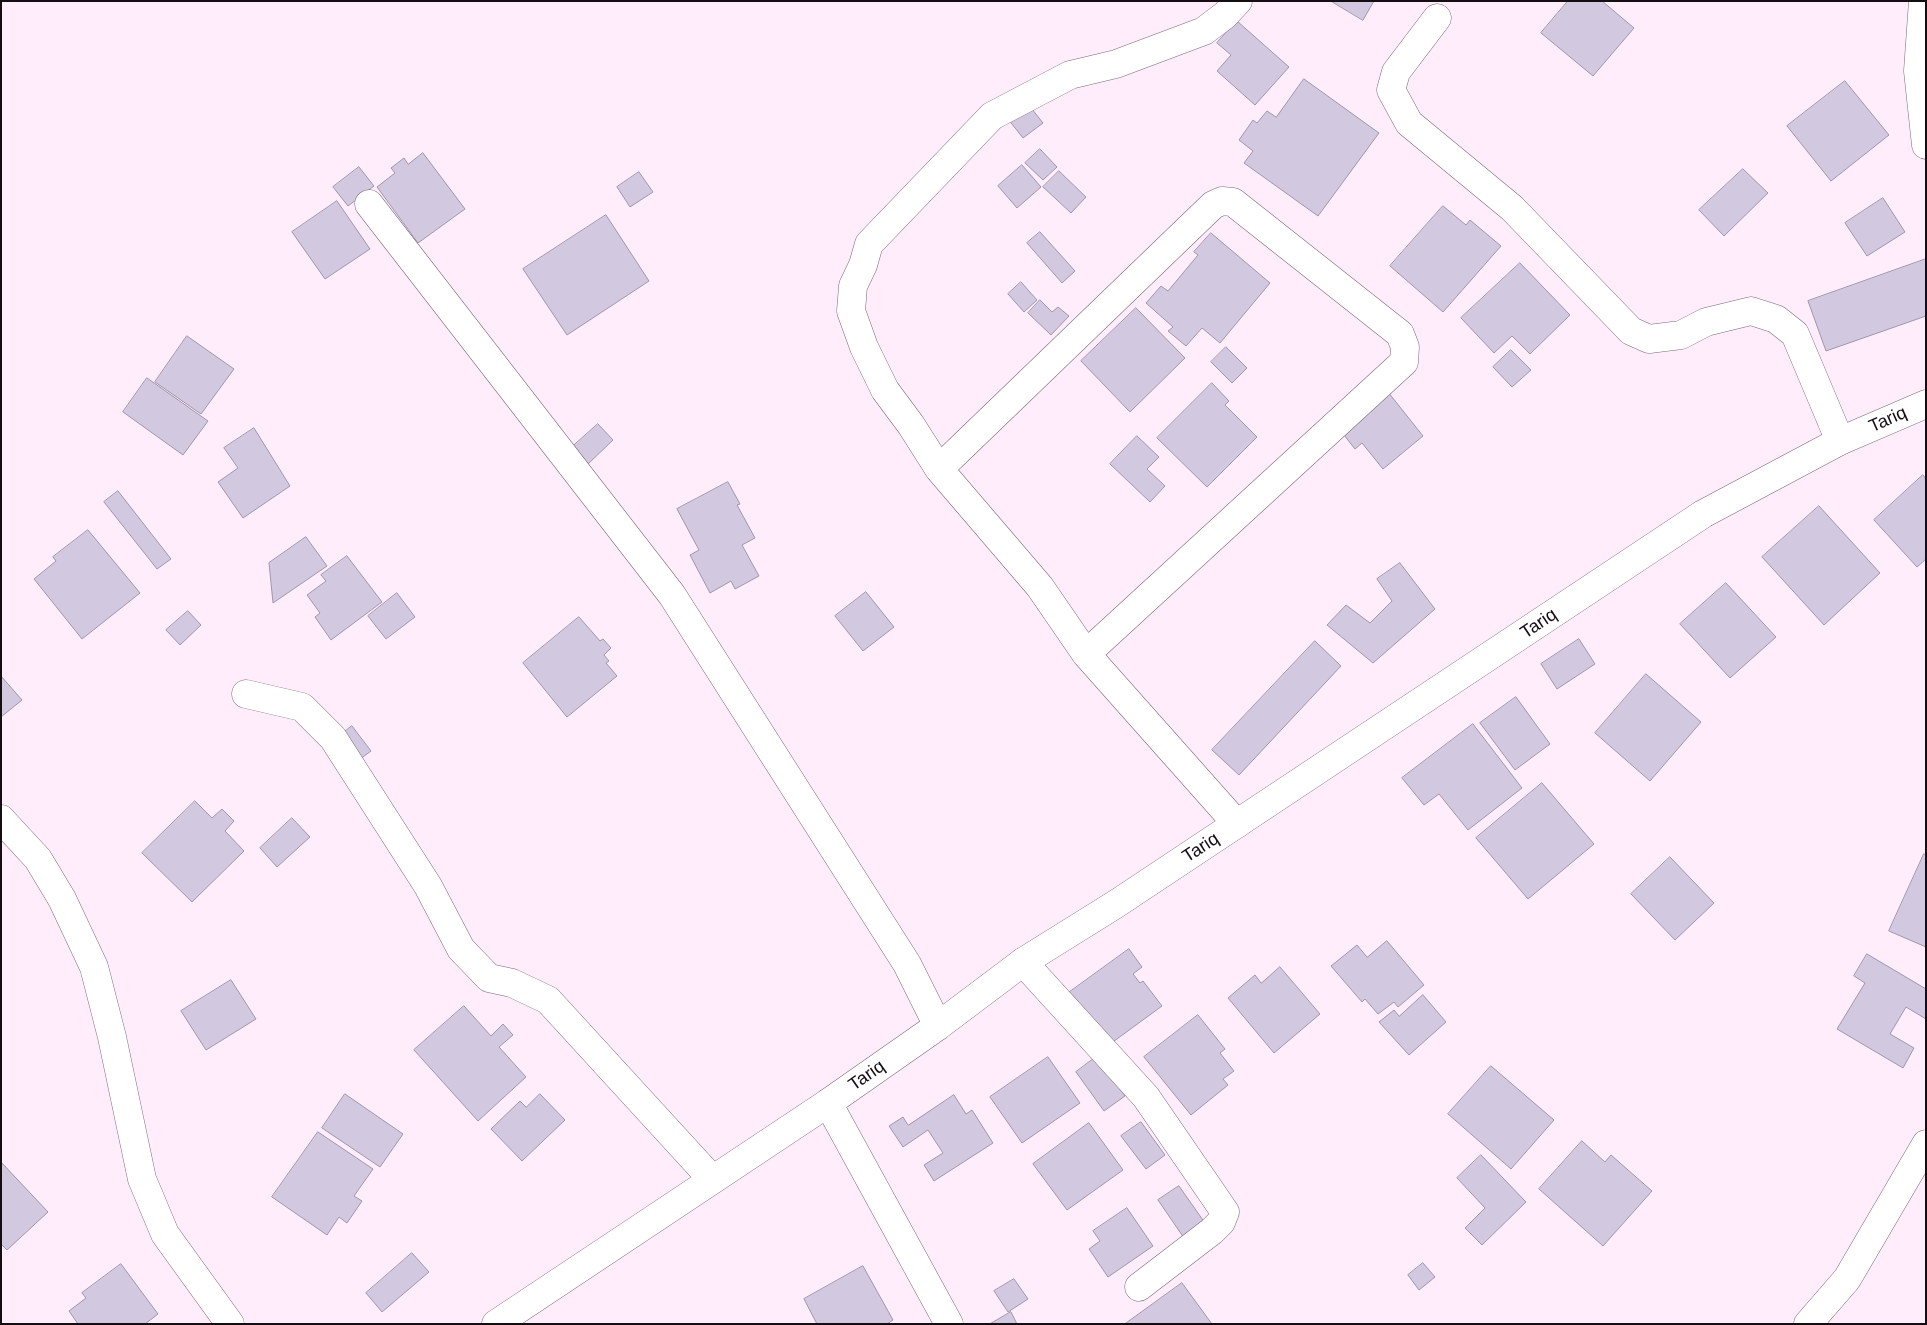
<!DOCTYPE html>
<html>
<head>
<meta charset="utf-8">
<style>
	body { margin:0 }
	#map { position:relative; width:1927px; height:1325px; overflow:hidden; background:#ffedfb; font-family:Helvetica,sans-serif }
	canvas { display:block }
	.frame { position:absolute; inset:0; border:2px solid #140d12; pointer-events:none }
</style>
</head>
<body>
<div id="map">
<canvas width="1927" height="1325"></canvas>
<div class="frame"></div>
</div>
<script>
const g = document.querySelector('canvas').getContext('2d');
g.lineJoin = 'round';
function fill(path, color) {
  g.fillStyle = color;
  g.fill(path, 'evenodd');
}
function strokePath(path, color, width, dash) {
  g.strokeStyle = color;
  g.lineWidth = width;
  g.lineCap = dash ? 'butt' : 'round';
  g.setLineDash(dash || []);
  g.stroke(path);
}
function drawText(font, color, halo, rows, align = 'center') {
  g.font = font + ' Helvetica,sans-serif';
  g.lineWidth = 5;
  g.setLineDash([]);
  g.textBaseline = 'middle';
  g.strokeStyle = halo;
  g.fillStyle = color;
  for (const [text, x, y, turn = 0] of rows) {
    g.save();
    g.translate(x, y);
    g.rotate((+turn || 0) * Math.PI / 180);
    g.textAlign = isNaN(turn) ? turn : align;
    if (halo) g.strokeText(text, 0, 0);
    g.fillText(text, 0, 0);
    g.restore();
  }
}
const building = new Path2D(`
	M 1331,1 L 1374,1 L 1363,20 Z
	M 1568,1 L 1602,1 L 1634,28 L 1593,76 L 1541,33 Z
	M 1237,21 L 1289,67 L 1255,105 L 1217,71 L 1231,55 L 1217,43 Z
	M 1304,79 L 1379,133 L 1318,216 L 1244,163 L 1253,151 L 1239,140 L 1253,120 L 1257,123 L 1267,111 L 1276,117 Z
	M 1845,81 L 1889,135 L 1831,181 L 1787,126 Z
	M 1024,99 L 1043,123 L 1023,138 L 1004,114 Z
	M 1040,149 L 1057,167 L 1043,180 L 1025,163 Z
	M 423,153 L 465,209 L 418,243 L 377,187 L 395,173 L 391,168 L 404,158 L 408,164 Z
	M 1022,165 L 1041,187 L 1017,208 L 998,186 Z
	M 359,167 L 374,186 L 348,206 L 333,187 Z
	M 1743,169 L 1768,193 L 1724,236 L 1699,210 Z
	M 1059,171 L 1086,197 L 1071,213 L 1043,187 Z
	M 639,172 L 653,192 L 630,207 L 617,187 Z
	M 1883,198 L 1905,232 L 1867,256 L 1845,223 Z
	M 337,201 L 370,249 L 325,279 L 292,232 Z
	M 1443,206 L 1466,225 L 1470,220 L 1501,246 L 1443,312 L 1390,266 Z
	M 606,215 L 649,281 L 567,335 L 523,269 Z
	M 1040,232 L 1075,271 L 1062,283 L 1027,243 Z
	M 1211,233 L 1270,283 L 1220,343 L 1202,328 L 1186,346 L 1168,331 L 1173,327 L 1146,303 L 1161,286 L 1168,291 L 1198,255 L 1194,252 Z
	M 1926,259 L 1926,316 L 1826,351 L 1808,301 Z
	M 1520,263 L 1570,315 L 1530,354 L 1512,336 L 1494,353 L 1461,318 Z
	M 1021,282 L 1037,300 L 1024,312 L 1008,294 Z
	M 1040,300 L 1052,312 L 1058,307 L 1069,316 L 1051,335 L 1028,313 Z
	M 1136,308 L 1185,358 L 1130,412 L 1081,361 Z
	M 187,336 L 234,369 L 201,414 L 155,382 Z
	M 1226,347 L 1247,368 L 1232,383 L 1211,362 Z
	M 1511,350 L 1531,370 L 1512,387 L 1493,367 Z
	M 147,378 L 208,421 L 183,455 L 123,412 Z
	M 1212,383 L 1229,401 L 1225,405 L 1257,437 L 1207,487 L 1157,438 Z
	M 1388,392 L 1423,436 L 1383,469 L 1362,443 L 1355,449 L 1340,430 Z
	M 598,424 L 613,440 L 587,465 L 571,448 Z
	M 254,428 L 290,486 L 243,518 L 218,482 L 238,468 L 224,448 Z
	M 1137,436 L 1159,457 L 1147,469 L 1165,486 L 1150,502 L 1110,464 Z
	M 1923,475 L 1926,479 L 1926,559 L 1917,567 L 1874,520 Z
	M 728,482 L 740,504 L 737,505 L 755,538 L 742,545 L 759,576 L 735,589 L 731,581 L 710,593 L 690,555 L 699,550 L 677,509 Z
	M 118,491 L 171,559 L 157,569 L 104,502 Z
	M 1819,506 L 1880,573 L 1824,625 L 1762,557 Z
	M 88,530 L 140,593 L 82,639 L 34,579 L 56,561 L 53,557 Z
	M 306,537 L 327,566 L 273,603 L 269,563 Z
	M 347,556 L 382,602 L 331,640 L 315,617 L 320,613 L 307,595 L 326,581 L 321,575 Z
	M 1400,563 L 1435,609 L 1373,663 L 1327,625 L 1346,605 L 1370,623 L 1392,601 L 1377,579 Z
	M 1726,583 L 1776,637 L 1730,678 L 1680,624 Z
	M 866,592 L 894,627 L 863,651 L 835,616 Z
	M 397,593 L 415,617 L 386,639 L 368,616 Z
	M 188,611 L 201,625 L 180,645 L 166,630 Z
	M 579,617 L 600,641 L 603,639 L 611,648 L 604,655 L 609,661 L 606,663 L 617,676 L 567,717 L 523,663 Z
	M 1579,639 L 1595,664 L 1557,689 L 1541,664 Z
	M 1315,641 L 1341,666 L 1239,775 L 1212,750 Z
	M 1646,674 L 1701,722 L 1650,781 L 1595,733 Z
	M 1,676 L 22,700 L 1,717 Z
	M 1516,697 L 1550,744 L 1515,770 L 1480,723 Z
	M 1473,724 L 1522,788 L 1468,830 L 1439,794 L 1424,805 L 1402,778 Z
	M 352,726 L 371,751 L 356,762 L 343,733 Z
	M 1542,783 L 1594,844 L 1528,899 L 1476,838 Z
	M 195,801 L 212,818 L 222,809 L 234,821 L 225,831 L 244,851 L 192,902 L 142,853 Z
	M 292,818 L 310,837 L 277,867 L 260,848 Z
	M 1924,854 L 1926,855 L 1926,947 L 1889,931 Z
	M 1670,857 L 1714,903 L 1675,940 L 1631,894 Z
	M 1387,941 L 1424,985 L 1398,1007 L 1394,1002 L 1378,1014 L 1365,999 L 1362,1002 L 1331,966 L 1357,945 L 1367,957 Z
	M 1129,949 L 1142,967 L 1133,974 L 1140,983 L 1143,981 L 1162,1006 L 1106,1047 L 1067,994 Z
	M 1867,954 L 1926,989 L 1926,1019 L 1906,1007 L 1890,1034 L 1914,1048 L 1903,1068 L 1837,1029 L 1865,983 L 1854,976 Z
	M 1280,967 L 1320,1014 L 1274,1053 L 1228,998 L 1255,975 L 1261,983 Z
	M 231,980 L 256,1019 L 206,1050 L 181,1011 Z
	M 1423,995 L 1446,1022 L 1409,1055 L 1379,1022 L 1394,1010 L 1399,1016 Z
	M 464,1006 L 491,1036 L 503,1024 L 513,1035 L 499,1047 L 526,1077 L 478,1121 L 414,1050 Z
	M 1198,1015 L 1225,1049 L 1220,1053 L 1234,1071 L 1223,1079 L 1228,1085 L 1191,1115 L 1144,1057 Z
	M 1048,1057 L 1080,1103 L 1022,1143 L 990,1097 Z
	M 1096,1057 L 1125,1096 L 1104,1111 L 1076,1072 Z
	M 1491,1066 L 1554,1120 L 1511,1169 L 1448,1114 Z
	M 345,1094 L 403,1134 L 380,1167 L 322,1128 Z
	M 540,1094 L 565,1120 L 522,1161 L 491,1129 L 520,1101 L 526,1107 Z
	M 954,1095 L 966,1114 L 972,1110 L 993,1143 L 934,1181 L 924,1165 L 943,1153 L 928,1130 L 903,1147 L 889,1126 L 903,1117 L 908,1125 Z
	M 1141,1122 L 1165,1155 L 1146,1169 L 1121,1136 Z
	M 1089,1123 L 1123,1170 L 1067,1210 L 1033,1164 Z
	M 318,1132 L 373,1169 L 354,1196 L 362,1201 L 347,1223 L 339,1217 L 327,1235 L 272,1197 Z
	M 1582,1141 L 1605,1162 L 1611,1155 L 1652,1191 L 1603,1246 L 1539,1189 Z
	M 1481,1155 L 1526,1202 L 1482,1245 L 1465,1228 L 1485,1208 L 1457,1178 Z
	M 1,1162 L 48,1212 L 7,1250 L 1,1244 Z
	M 1179,1186 L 1205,1223 L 1184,1238 L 1158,1200 Z
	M 1127,1208 L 1153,1246 L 1108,1277 L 1089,1249 L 1100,1241 L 1093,1231 Z
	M 412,1253 L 429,1272 L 382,1312 L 366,1293 Z
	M 1423,1263 L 1435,1277 L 1419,1290 L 1408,1275 Z
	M 121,1264 L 158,1314 L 145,1324 L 78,1324 L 69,1311 L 86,1298 L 82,1293 Z
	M 863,1266 L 893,1320 L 887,1324 L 817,1324 L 804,1299 Z
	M 1014,1279 L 1028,1299 L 1008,1312 L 994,1291 Z
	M 1182,1283 L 1212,1324 L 1125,1324 Z
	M 1011,1312 L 1017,1324 L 990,1324 Z`);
fill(building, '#d2c8df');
strokePath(building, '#9f96ab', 1);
const minor = new Path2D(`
	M 1923,1 L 1918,71 L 1926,145
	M 1437,18 L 1396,72 L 1391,90 L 1409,123 L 1512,208 L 1631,331 L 1649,339 L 1681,335 L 1706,322 L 1751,311 L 1776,319 L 1795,334 L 1840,441
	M 369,204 L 672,595 L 907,964 L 938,1026
	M 939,469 L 1213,205 L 1222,201 L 1233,202 L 1400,334 L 1405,347 L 1404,362 L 1086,654
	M 246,694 L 302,707 L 333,738 L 428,886 L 461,949 L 489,978 L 512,983 L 548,1000 L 712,1179
	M 1,819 L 38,859 L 62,899 L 94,967 L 112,1037 L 142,1179 L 165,1234 L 230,1324
	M 1237,824 L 1086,654 L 1040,587 L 939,469 L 911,425 L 885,390 L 864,347 L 851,311 L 853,286 L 863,265 L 869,244 L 992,116 L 1070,75 L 1116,64 L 1204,31 L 1225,15 L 1238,1
	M 1023,962 L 1146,1097 L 1225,1212 L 1221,1222 L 1212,1231 L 1139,1287
	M 828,1103 L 949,1324
	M 1808,1324 L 1847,1279 L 1926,1144`);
const secondary = new Path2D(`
	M 496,1324 L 828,1103 L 938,1026 L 1023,962 L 1116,904 L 1703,514 L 1840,441 L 1926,404`);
strokePath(minor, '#7c6978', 29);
strokePath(secondary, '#7c6978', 29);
strokePath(minor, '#fff', 28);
strokePath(secondary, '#fff', 28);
drawText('18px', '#140d12', '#fff', [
	["Tariq",1888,420,-24],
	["Tariq",1539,624,-34],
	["Tariq",1201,848,-33],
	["Tariq",867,1076,-35]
]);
</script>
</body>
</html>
